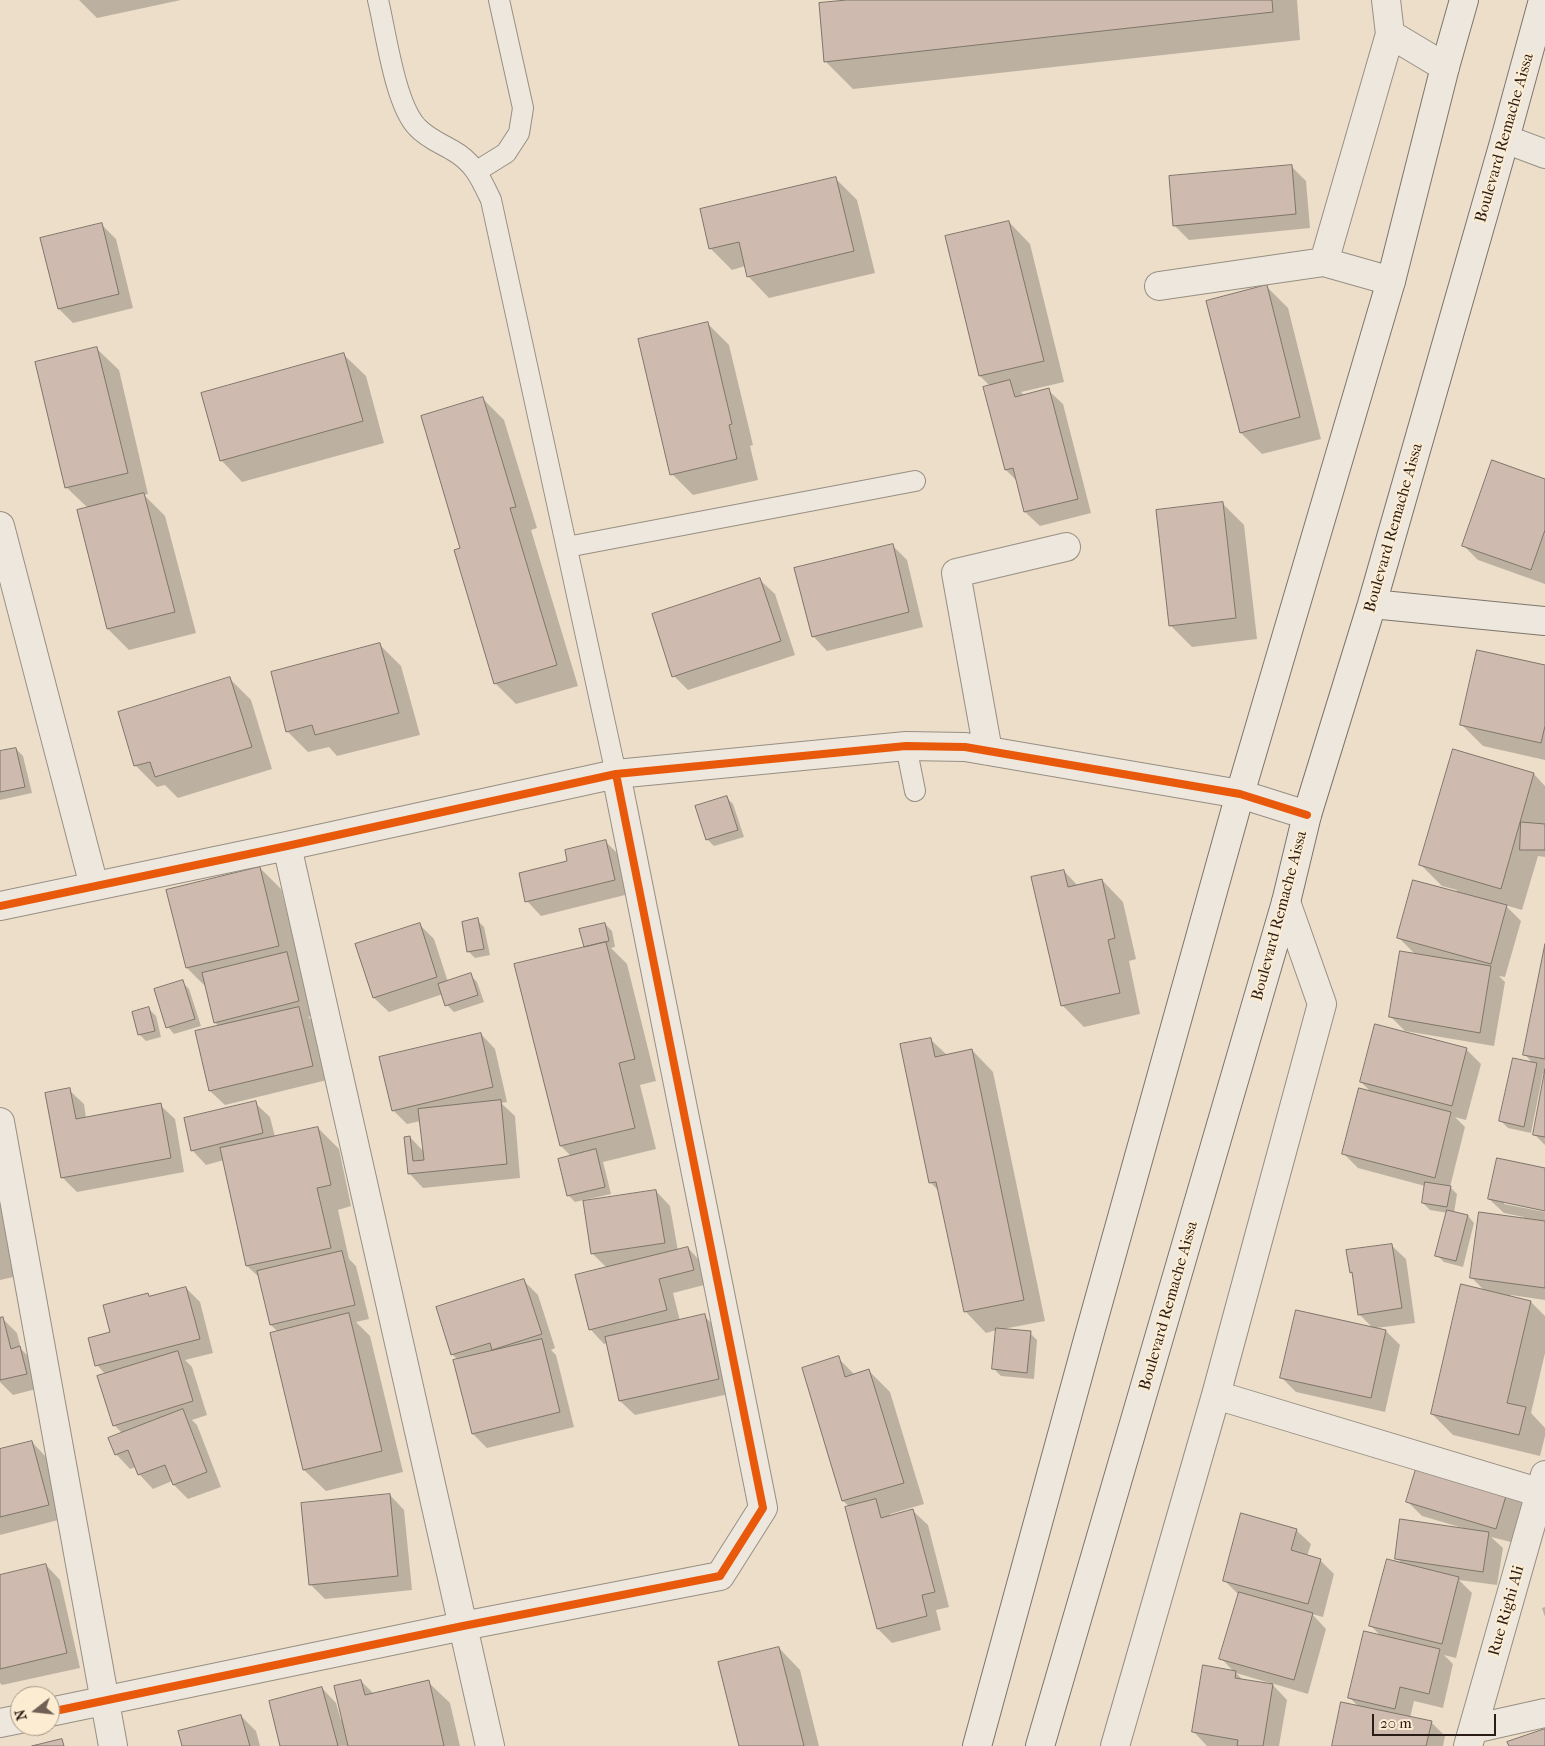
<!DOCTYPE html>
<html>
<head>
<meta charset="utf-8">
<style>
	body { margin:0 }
	#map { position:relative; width:1545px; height:1746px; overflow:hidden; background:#ecdec9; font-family:"IM FELL French Canon",serif }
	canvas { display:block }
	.north { position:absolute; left:10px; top:1686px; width:50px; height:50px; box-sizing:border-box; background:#fcecd2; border:1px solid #a89987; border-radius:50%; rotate:254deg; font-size:14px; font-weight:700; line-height:20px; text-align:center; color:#2a1c16 }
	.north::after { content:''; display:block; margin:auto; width:18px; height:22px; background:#6e6055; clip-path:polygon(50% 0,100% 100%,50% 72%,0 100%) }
	.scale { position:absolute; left:1372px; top:1714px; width:124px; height:22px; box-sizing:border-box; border:2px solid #2a1c16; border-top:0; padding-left:6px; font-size:15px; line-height:18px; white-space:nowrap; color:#2a1c16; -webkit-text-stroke:4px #fcecd2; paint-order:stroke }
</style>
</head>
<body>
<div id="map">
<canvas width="1545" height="1746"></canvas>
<div class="north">N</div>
<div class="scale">20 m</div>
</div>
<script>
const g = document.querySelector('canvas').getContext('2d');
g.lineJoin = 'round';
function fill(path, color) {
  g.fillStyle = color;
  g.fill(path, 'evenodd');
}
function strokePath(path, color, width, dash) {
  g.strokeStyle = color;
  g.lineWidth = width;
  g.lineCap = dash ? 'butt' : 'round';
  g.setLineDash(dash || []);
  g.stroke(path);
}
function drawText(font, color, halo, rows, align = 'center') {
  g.font = font + ' "IM FELL French Canon",serif';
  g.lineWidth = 4;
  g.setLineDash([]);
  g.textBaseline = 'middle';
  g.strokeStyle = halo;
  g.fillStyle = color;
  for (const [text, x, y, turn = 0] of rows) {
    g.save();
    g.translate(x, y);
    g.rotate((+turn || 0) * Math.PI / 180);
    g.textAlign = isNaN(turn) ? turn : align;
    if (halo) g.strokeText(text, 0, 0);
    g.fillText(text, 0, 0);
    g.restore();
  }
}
fill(new Path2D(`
	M 79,0 L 181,0 L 97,18 Z
	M 859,0 L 1297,0 L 1300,40 L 853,89 L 825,61 Z
	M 1291,166 L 1306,181 L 1310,228 L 1189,240 L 1174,225 Z
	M 836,179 L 857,200 L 875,273 L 769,298 L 748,276 L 745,266 L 732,270 L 710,248 Z
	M 1009,222 L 1030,244 L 1064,382 L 1021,392 L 1025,396 L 1048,390 L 1063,404 L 1091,513 L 1040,526 L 1025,512 L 1017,481 L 1006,470 L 990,386 L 980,376 Z
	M 102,225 L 116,239 L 133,308 L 73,323 L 59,309 Z
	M 1266,286 L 1288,308 L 1321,439 L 1262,454 L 1241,433 Z
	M 708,324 L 729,345 L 753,445 L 750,446 L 758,480 L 693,495 L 672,474 Z
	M 97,349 L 119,370 L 148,494 L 144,495 L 165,516 L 196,633 L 129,650 L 108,629 L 88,508 L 66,487 Z
	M 344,355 L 366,376 L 384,443 L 242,482 L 221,460 Z
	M 483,399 L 504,420 L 537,528 L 531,530 L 578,686 L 516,704 L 495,683 L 462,549 Z
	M 1545,480 L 1545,584 L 1478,560 L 1464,546 Z
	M 1222,503 L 1244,525 L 1257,639 L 1192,647 L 1170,625 Z
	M 892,545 L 907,560 L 923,627 L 827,651 L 813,636 Z
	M 760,580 L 775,594 L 795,655 L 688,690 L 674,676 Z
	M 380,645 L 401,666 L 420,735 L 337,756 L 329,747 L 308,752 L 287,731 Z
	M 1545,667 L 1545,760 L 1483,746 L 1462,725 Z
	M 230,679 L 251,700 L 272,769 L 178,798 L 165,785 L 157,787 L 136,766 L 120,713 Z
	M 16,749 L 23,756 L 32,793 L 0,800 L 0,753 Z
	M 1534,774 L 1545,786 L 1545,857 L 1538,856 L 1522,910 L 1505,905 L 1521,921 L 1505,977 L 1499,976 L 1505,982 L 1494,1046 L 1405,1031 L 1390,1016 L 1416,955 L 1399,938 L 1456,893 L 1457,890 L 1442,886 L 1421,865 Z
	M 726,797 L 733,804 L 744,837 L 714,846 L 707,839 Z
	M 606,842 L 620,856 L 629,894 L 541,916 L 527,901 L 569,861 Z
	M 260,868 L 281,889 L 313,1016 L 308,1017 L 314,1022 L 327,1080 L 225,1105 L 210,1091 L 196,1032 L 219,1027 L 215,1022 L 206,987 L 187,968 Z
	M 1064,871 L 1078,886 L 1102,880 L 1123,902 L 1136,959 L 1129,961 L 1140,1014 L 1084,1027 L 1062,1005 Z
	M 477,920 L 484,927 L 490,955 L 475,958 L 468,951 Z
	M 419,924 L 434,939 L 448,982 L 470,975 L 477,982 L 484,1002 L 454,1012 L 447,1005 L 443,994 L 389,1012 L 374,998 L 356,945 Z
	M 605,924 L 612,931 L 615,947 L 611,948 L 627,964 L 656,1081 L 640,1085 L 656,1149 L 603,1162 L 611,1194 L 575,1202 L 568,1195 L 572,1157 L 561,1146 L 586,948 L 585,946 Z
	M 1545,950 L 1545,1075 L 1543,1073 L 1531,1133 L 1508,1128 L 1501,1121 L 1533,1063 L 1524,1054 Z
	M 182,982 L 189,989 L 201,1026 L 174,1034 L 168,1027 Z
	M 149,1009 L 156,1016 L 161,1037 L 146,1041 L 139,1034 Z
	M 481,1034 L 495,1049 L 507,1102 L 501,1103 L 515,1116 L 520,1178 L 423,1188 L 409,1173 L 410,1137 L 424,1152 L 421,1121 L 407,1124 L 393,1110 Z
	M 930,1039 L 947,1055 L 972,1050 L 993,1072 L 1045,1321 L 1003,1329 L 1030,1333 L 1037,1340 L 1034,1379 L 1001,1376 L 994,1369 L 997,1330 L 986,1333 L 965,1311 L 940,1192 L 930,1182 Z
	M 1466,1049 L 1481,1064 L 1466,1120 L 1455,1117 L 1465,1127 L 1450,1187 L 1457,1194 L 1454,1213 L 1468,1216 L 1474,1223 L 1463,1267 L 1444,1262 L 1437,1255 L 1448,1213 L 1430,1210 L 1423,1203 L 1425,1186 L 1358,1168 L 1344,1154 L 1372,1093 L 1361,1082 Z
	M 1545,1076 L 1545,1145 L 1535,1135 Z
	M 69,1090 L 84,1104 L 86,1118 L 160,1105 L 175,1119 L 184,1172 L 77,1192 L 62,1177 Z
	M 255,1103 L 270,1117 L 275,1137 L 318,1128 L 339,1149 L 351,1206 L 338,1210 L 349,1259 L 356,1266 L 369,1319 L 356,1322 L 370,1336 L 403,1472 L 326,1491 L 304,1470 L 278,1332 L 271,1325 L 260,1278 L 247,1266 L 224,1160 L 206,1165 L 192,1150 Z
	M 1545,1169 L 1545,1210 L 1504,1201 L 1504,1204 L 1545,1212 L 1545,1300 L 1511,1295 L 1510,1297 L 1531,1302 L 1545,1316 L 1545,1353 L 1531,1413 L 1545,1428 L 1545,1436 L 1540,1456 L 1453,1435 L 1432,1414 L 1485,1291 L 1472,1278 L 1524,1219 L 1524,1217 L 1504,1213 L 1489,1199 Z
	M 0,1181 L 22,1275 L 0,1280 Z
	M 656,1191 L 670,1206 L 678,1251 L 688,1248 L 702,1263 L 708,1284 L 673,1293 L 680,1321 L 704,1316 L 719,1330 L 733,1393 L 635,1415 L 620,1401 L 608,1343 L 604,1344 L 590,1329 L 607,1268 L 593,1254 Z
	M 1391,1245 L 1406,1259 L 1415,1323 L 1376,1328 L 1386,1331 L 1400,1345 L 1385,1412 L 1296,1392 L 1282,1378 L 1373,1328 L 1359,1314 L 1353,1274 L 1351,1272 Z
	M 523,1280 L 538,1295 L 555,1348 L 551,1350 L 556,1355 L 574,1427 L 487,1448 L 473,1434 L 458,1360 L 452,1354 Z
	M 186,1288 L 200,1302 L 213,1353 L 185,1360 L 192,1367 L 207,1415 L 192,1420 L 197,1425 L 221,1487 L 188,1499 L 174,1485 L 172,1481 L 153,1489 L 139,1474 L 136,1467 L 130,1469 L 116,1454 L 123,1434 L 114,1425 L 106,1375 L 97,1365 L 112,1333 L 150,1297 Z
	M 3,1319 L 17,1333 L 21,1349 L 34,1362 L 40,1388 L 13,1395 L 0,1382 L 0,1320 Z
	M 838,1358 L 855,1375 L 869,1371 L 890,1392 L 924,1504 L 890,1514 L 891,1517 L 913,1511 L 928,1525 L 949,1607 L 936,1610 L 941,1630 L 892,1643 L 878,1629 L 846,1508 L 850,1507 L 843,1501 L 803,1369 Z
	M 32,1442 L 46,1457 L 62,1519 L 0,1535 L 0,1450 Z
	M 1420,1460 L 1522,1502 L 1511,1542 L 1491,1537 L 1503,1548 L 1497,1585 L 1459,1580 L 1472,1593 L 1456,1658 L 1444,1655 L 1453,1664 L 1443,1708 L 1414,1701 L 1410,1718 L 1431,1722 L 1445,1736 L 1443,1746 L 1333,1746 L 1359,1707 L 1350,1698 L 1381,1636 L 1371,1626 L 1402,1564 L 1397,1558 L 1463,1530 L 1463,1528 L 1422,1516 L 1407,1501 Z
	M 390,1495 L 404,1510 L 412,1590 L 325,1599 L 310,1584 Z
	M 1296,1530 L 1311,1544 L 1307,1556 L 1320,1560 L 1334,1574 L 1323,1617 L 1312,1614 L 1326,1629 L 1308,1694 L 1271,1683 L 1287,1700 L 1279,1746 L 1207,1746 L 1193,1731 L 1234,1672 L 1221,1658 L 1239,1595 L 1224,1580 ZM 1236,1673 L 1270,1683 L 1270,1685 L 1243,1680 Z
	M 46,1565 L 60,1580 L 80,1668 L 2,1685 L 0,1683 L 0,1576 Z
	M 1545,1607 L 1545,1617 L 1542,1608 Z
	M 779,1648 L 800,1670 L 819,1746 L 741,1746 Z
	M 361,1681 L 374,1694 L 428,1682 L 450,1703 L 460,1746 L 282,1746 L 322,1688 L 336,1703 L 341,1720 L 343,1719 Z
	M 241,1716 L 256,1731 L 260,1746 L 183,1746 Z`), '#0003');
const building = new Path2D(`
	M 847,0 L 1272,0 L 1273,12 L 824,62 L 819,3 Z
	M 1292,165 L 1296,214 L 1173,226 L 1169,176 Z
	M 836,177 L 854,251 L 747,277 L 739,242 L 709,249 L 700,209 Z
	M 1009,221 L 1044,361 L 979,376 L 945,236 Z
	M 102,223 L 119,294 L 58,309 L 40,238 Z
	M 1267,285 L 1300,417 L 1240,433 L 1206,301 Z
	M 708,322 L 732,424 L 729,425 L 737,459 L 670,475 L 638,339 Z
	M 97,347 L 128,473 L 65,488 L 35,362 Z
	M 344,353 L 363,421 L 220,461 L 201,393 Z
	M 1010,380 L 1015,397 L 1049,388 L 1078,499 L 1024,512 L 1013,468 L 1005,470 L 983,387 Z
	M 483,397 L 516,507 L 510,508 L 557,665 L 494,684 L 454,550 L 460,548 L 421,416 Z
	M 1492,460 L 1545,479 L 1545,530 L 1531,570 L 1462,546 Z
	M 144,493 L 175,612 L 107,629 L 77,510 Z
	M 1223,502 L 1236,618 L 1169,626 L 1156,510 Z
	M 893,544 L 909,612 L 812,637 L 794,568 Z
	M 760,578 L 781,641 L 672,677 L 652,614 Z
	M 380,643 L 399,713 L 315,735 L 312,725 L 286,732 L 271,672 Z
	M 1477,650 L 1545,665 L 1545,726 L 1541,743 L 1460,725 Z
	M 230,677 L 252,747 L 155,777 L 150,762 L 134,766 L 118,712 Z
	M 16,748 L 25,787 L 0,792 L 0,751 Z
	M 1453,749 L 1534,773 L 1501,889 L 1419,865 Z
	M 727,796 L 738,830 L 706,840 L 695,806 Z
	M 1521,822 L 1545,824 L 1545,850 L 1520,850 Z
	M 606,840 L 615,880 L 525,902 L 519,873 L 567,861 L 565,850 Z
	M 260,867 L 279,946 L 186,968 L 166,890 Z
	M 1064,870 L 1068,887 L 1102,879 L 1115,938 L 1108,940 L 1120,993 L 1061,1006 L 1031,877 Z
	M 1413,880 L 1507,905 L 1491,964 L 1397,938 Z
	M 478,918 L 484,949 L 467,952 L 462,922 Z
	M 420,923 L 437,977 L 373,998 L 355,944 Z
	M 605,923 L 609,941 L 584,947 L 579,929 Z
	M 606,942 L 635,1059 L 619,1063 L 635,1128 L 560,1146 L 514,964 Z
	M 1545,944 L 1545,1059 L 1523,1055 Z
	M 1400,951 L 1491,966 L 1480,1033 L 1389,1017 Z
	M 287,952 L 299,1001 L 214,1023 L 202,973 Z
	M 471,973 L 478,995 L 445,1006 L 438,984 Z
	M 183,980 L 195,1019 L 166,1028 L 154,989 Z
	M 149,1007 L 155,1031 L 138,1035 L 132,1012 Z
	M 299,1007 L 313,1066 L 209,1091 L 195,1031 Z
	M 1375,1024 L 1467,1048 L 1452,1106 L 1360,1082 Z
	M 481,1033 L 493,1087 L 392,1111 L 379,1057 Z
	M 931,1038 L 935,1057 L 972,1049 L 1024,1300 L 964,1312 L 936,1182 L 929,1183 L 900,1044 Z
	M 1513,1058 L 1537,1063 L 1524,1127 L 1499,1121 Z
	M 1545,1069 L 1545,1137 L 1533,1135 Z
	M 70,1088 L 76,1119 L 161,1103 L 171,1158 L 61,1178 L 45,1093 Z
	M 1359,1088 L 1451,1112 L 1435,1178 L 1342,1154 Z
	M 501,1100 L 507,1164 L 408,1174 L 404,1137 L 410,1136 L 413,1161 L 424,1160 L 418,1109 Z
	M 256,1101 L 263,1133 L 191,1151 L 184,1118 Z
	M 318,1127 L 331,1185 L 317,1188 L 331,1248 L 246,1266 L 220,1148 Z
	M 596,1149 L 605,1187 L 567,1196 L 558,1159 Z
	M 1497,1158 L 1545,1168 L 1545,1211 L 1488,1199 Z
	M 1425,1182 L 1451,1186 L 1447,1207 L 1422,1203 Z
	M 656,1190 L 665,1243 L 591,1254 L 583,1201 Z
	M 1447,1210 L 1468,1215 L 1456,1261 L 1435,1256 Z
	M 1479,1212 L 1545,1221 L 1545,1288 L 1470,1278 Z
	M 1392,1244 L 1402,1308 L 1358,1315 L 1352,1272 L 1350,1273 L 1346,1250 Z
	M 688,1247 L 694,1270 L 659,1279 L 667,1310 L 589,1330 L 575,1275 Z
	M 342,1251 L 355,1305 L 270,1325 L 257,1271 Z
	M 524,1279 L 542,1334 L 492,1350 L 490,1343 L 451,1355 L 436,1307 Z
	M 1461,1284 L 1531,1301 L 1507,1403 L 1526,1407 L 1519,1435 L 1431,1414 Z
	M 186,1287 L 200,1339 L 95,1366 L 88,1338 L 110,1332 L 103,1305 L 148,1293 L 149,1296 Z
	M 1296,1310 L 1386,1330 L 1371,1398 L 1280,1378 Z
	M 349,1313 L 382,1451 L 303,1470 L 270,1333 Z
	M 705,1314 L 719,1379 L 619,1401 L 605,1337 Z
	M 3,1317 L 11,1349 L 20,1346 L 27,1374 L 0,1380 L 0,1318 Z
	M 996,1328 L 1031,1331 L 1027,1373 L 992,1369 Z
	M 542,1339 L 560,1412 L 472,1434 L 453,1360 Z
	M 178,1351 L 193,1401 L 113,1426 L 97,1376 Z
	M 839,1356 L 845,1377 L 869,1369 L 904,1483 L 842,1501 L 802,1368 Z
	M 183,1409 L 207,1472 L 173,1485 L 165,1465 L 138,1475 L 128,1450 L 115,1455 L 108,1438 Z
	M 32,1441 L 49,1505 L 0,1517 L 0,1449 Z
	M 1419,1459 L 1509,1486 L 1496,1529 L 1406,1502 Z
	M 390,1494 L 398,1576 L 309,1585 L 301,1503 Z
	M 876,1499 L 881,1518 L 913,1509 L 935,1592 L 922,1595 L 927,1616 L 877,1629 L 845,1507 Z
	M 1241,1513 L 1297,1529 L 1291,1550 L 1321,1559 L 1308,1604 L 1223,1581 Z
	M 1400,1519 L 1489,1532 L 1483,1572 L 1395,1559 Z
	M 1387,1559 L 1459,1577 L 1442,1644 L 1369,1626 Z
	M 46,1564 L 67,1653 L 0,1669 L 0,1575 Z
	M 1239,1592 L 1313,1613 L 1294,1680 L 1219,1659 Z
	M 1364,1631 L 1440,1649 L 1429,1694 L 1400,1687 L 1395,1709 L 1348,1698 Z
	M 779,1647 L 804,1746 L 739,1746 L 718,1662 Z
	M 1203,1665 L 1236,1671 L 1235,1678 L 1273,1684 L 1263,1746 L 1237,1746 L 1238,1740 L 1192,1732 Z
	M 361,1680 L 365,1695 L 429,1680 L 444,1746 L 348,1746 L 334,1686 Z
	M 322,1687 L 338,1746 L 280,1746 L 269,1701 Z
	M 1341,1702 L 1432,1721 L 1426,1746 L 1332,1746 Z
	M 241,1715 L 250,1746 L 182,1746 L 178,1731 Z
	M 1545,1729 L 1545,1746 L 1509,1746 L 1507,1742 Z
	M 62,1739 L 64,1746 L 32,1746 Z`);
fill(building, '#cebaae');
strokePath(building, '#7e756a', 1);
const lane = new Path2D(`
	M 378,0 C 386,33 395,104 417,127 C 427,138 440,143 452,150 C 474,162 481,179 491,200 L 616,774
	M 477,171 L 506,153 L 519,133 L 523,108 L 499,0
	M 567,547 L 915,481
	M 906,746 L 915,791`);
const street = new Path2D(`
	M 1390,34 L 1445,67
	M 1505,139 L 1545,154
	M 1324,262 L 1390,34 L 1386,0
	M 1159,286 L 1324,262 L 1391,281
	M 0,526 L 94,886
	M 988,751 L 956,573 L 1066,547
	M 287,846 L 490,1746
	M 0,906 L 287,846 L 616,774 L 906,746 L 965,747 L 1240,794 L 1307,815
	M 0,1122 L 113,1746
	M 1216,1395 L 1541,1493 L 1545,1492
	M 50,1712 L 463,1626 L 720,1576 L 763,1508 L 616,774
	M 0,1723 L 20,1719
	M 1473,1729 L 1545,1713
	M 1115,1746 L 1216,1395 L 1322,1004 L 1286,902
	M 1468,1746 L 1545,1475`);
const secondary = new Path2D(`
	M 1372,604 L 1545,621
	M 977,1746 L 1087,1343 L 1240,794 L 1391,281 L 1445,67 L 1464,0
	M 1040,1746 L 1286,902 L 1307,815 L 1372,604 L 1505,139 L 1543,0`);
strokePath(lane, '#988f83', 22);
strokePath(street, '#988f83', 30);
strokePath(secondary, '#7e756a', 30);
strokePath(lane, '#eee7dd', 20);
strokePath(street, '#eee7dd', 28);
strokePath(secondary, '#eee7dd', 28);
strokePath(new Path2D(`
	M 0,906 L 287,846 L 616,774 L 906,746 L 965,747 L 1240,794 L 1307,815
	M 50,1712 L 463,1626 L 720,1576 L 763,1508 L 616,774`), '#e8590c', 8);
drawText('16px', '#2a1c16', '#fcecd2', [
	["Boulevard Remache Aissa",1505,138,-74],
	["Boulevard Remache Aissa",1394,528,-74],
	["Boulevard Remache Aissa",1280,916,-75],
	["Boulevard Remache Aissa",1169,1306,-74],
	["Rue Righi Ali",1507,1611,-74]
]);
</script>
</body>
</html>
